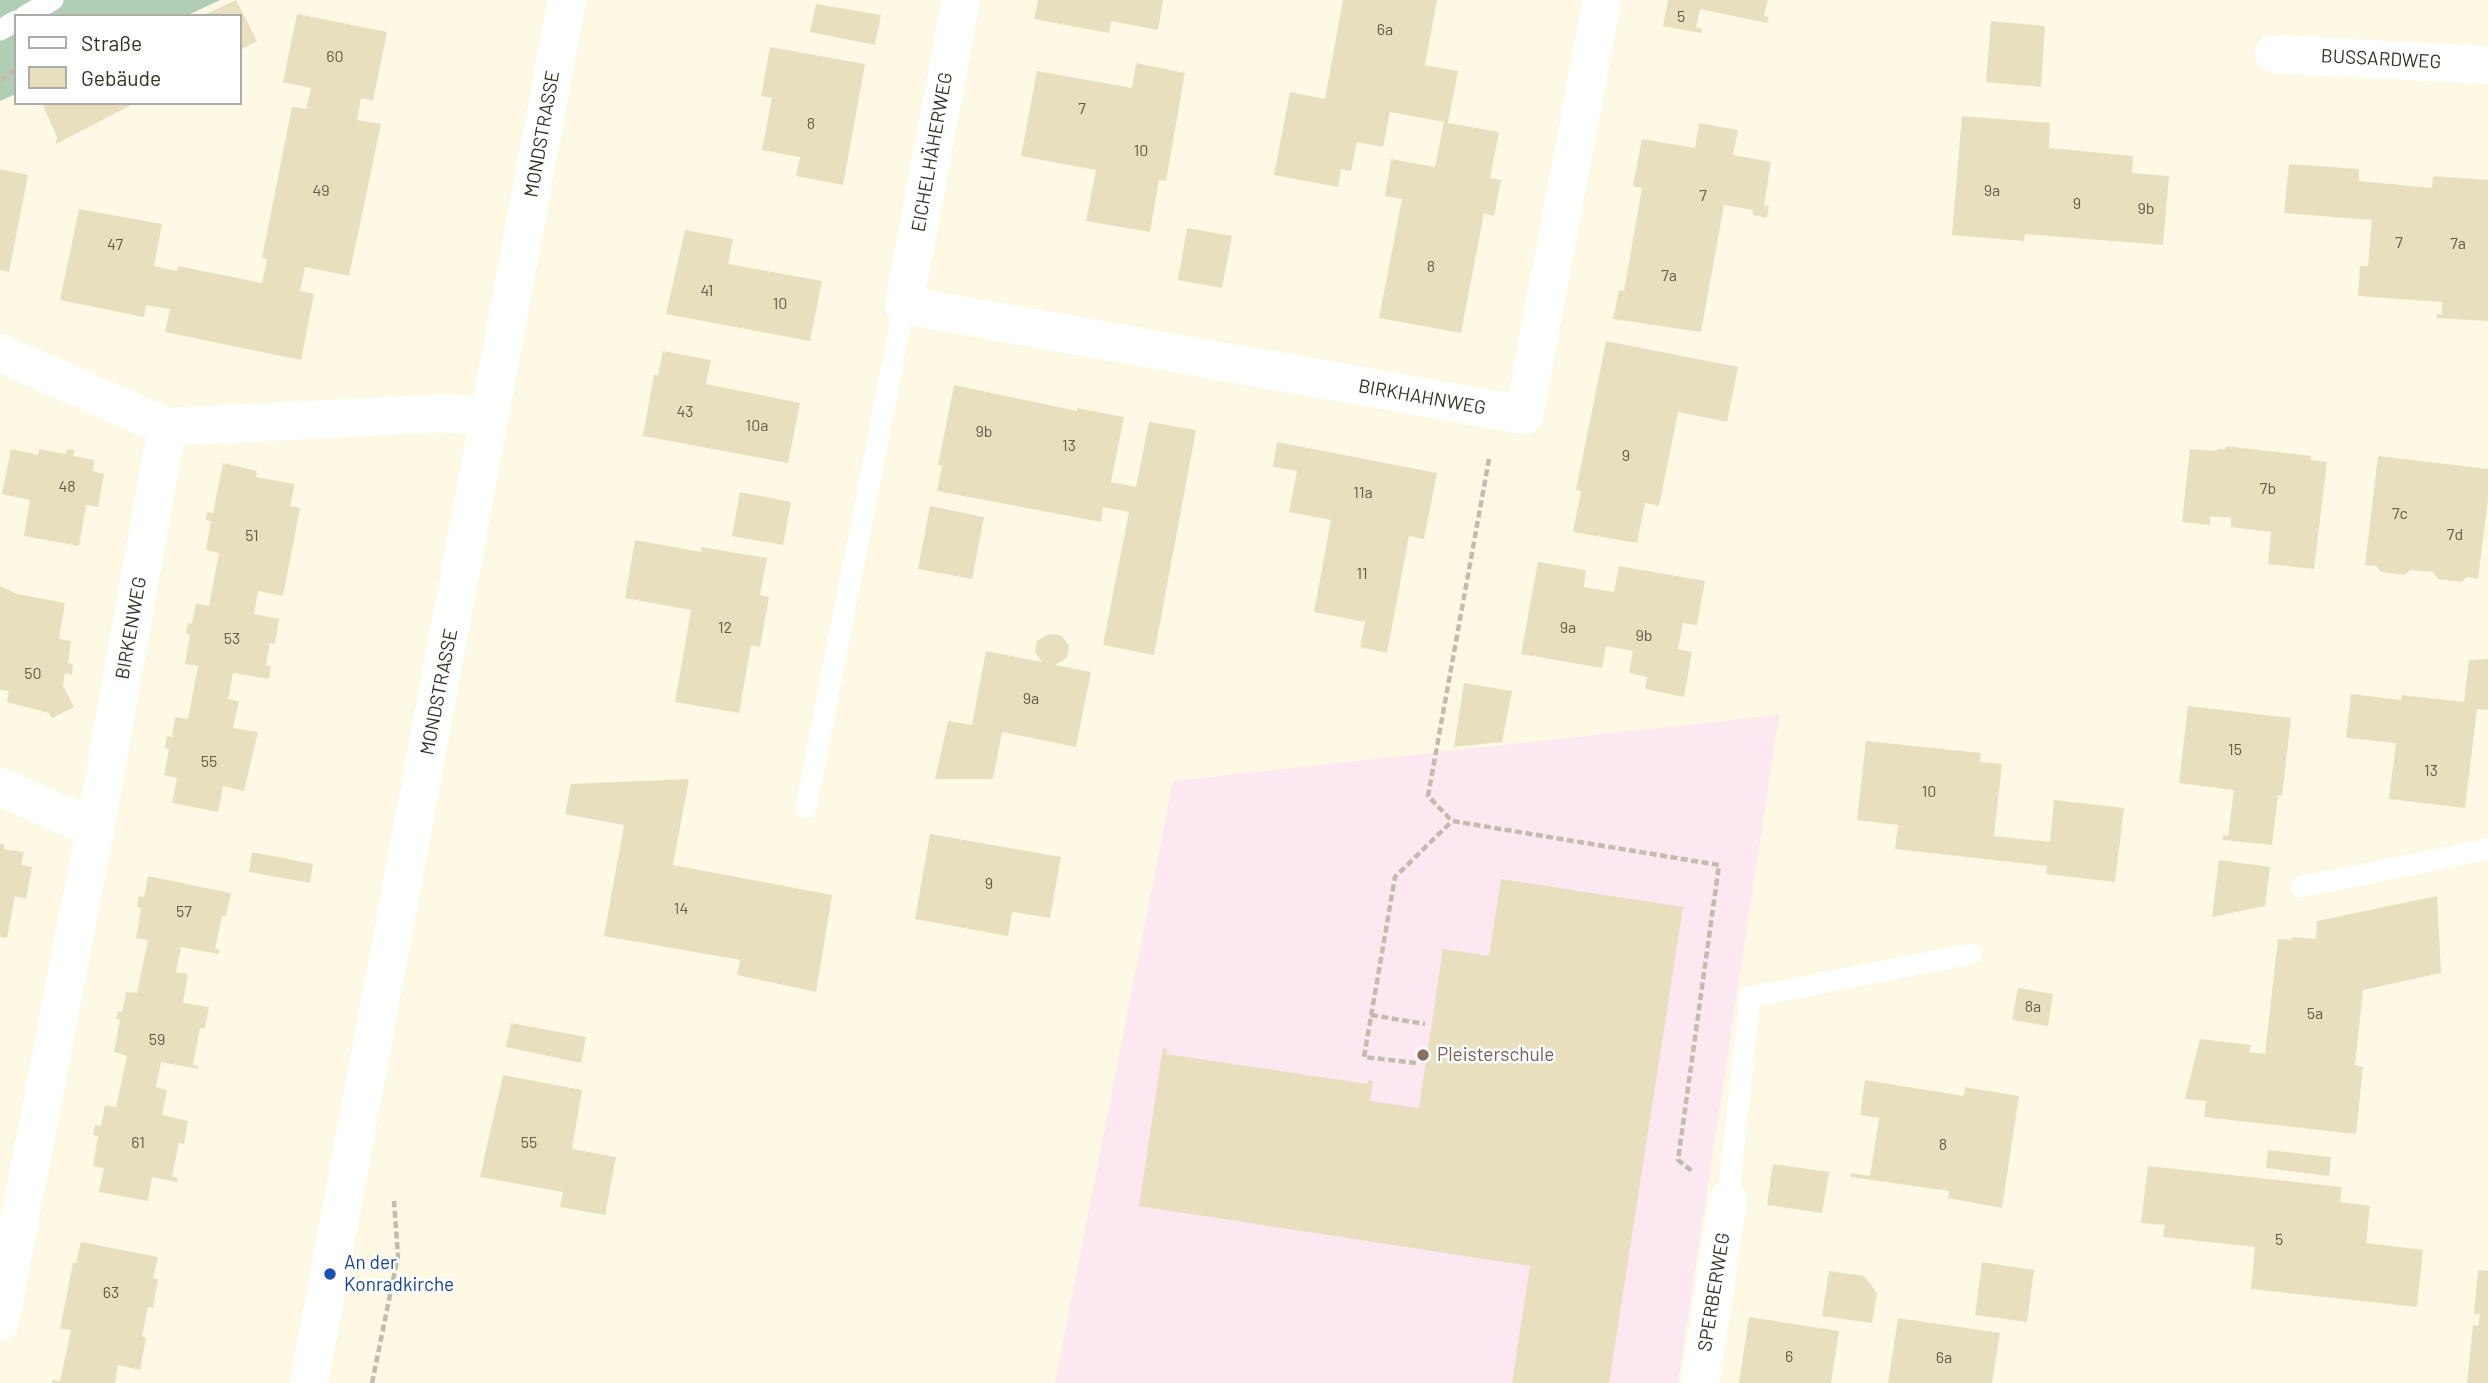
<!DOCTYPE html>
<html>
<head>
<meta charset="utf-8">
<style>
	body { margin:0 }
	#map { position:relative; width:2488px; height:1383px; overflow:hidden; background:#fef9e5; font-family:Barlow,sans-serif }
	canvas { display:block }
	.legend { position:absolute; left:14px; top:14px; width:228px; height:91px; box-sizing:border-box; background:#fff; border:2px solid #aeaca7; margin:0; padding:9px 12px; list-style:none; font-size:21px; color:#343024 }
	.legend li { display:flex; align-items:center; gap:14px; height:35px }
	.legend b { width:35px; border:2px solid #aeaca7 }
</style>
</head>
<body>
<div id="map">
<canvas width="2488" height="1383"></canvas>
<ul class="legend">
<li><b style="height:9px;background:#fff"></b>Straße</li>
<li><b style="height:19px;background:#e7dfbe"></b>Gebäude</li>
</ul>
</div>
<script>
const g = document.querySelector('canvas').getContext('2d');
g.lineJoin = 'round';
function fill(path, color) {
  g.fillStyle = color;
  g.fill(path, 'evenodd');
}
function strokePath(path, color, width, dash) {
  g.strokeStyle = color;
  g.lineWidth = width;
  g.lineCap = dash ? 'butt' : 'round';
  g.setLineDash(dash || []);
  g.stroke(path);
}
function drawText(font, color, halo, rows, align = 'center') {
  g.font = font + ' Barlow,sans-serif';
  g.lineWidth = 5;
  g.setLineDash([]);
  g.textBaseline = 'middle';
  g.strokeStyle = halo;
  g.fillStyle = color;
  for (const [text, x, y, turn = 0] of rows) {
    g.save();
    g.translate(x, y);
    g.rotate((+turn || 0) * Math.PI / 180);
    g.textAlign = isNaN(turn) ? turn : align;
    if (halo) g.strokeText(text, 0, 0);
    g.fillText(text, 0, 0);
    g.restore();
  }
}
fill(new Path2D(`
	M 1779,715 L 1678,1383 L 1055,1383 L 1173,781 Z`), '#fce8f1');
fill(new Path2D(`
	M 0,0 L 220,0 L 186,16 L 16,16 L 16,94 L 0,101 Z`), '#afceb5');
fill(new Path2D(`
	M 236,0 L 257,41 L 240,50 L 240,16 L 202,16 Z
	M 1038,0 L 1163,0 L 1158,30 L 1111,21 L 1109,33 L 1034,19 Z
	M 1343,0 L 1437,0 L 1425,65 L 1458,71 L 1448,123 L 1499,132 L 1490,178 L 1501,180 L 1494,216 L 1484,213 L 1461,333 L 1379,318 L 1402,199 L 1385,196 L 1391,159 L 1435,167 L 1444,122 L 1390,112 L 1383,147 L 1357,142 L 1351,171 L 1341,169 L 1338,187 L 1274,175 L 1290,92 L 1325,99 Z
	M 1668,0 L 1768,0 L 1764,16 L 1769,17 L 1767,23 L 1700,9 L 1696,27 L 1702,29 L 1701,33 L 1663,26 Z
	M 816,4 L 881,15 L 875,45 L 810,32 Z
	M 297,14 L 387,32 L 373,101 L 361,98 L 357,120 L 381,124 L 349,276 L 305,267 L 300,291 L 314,294 L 301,360 L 165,332 L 170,309 L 146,305 L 144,317 L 60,300 L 79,209 L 162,224 L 154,266 L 177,271 L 178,266 L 262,283 L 267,259 L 262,258 L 292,107 L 306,109 L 311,88 L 283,82 Z
	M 1991,21 L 2045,26 L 2041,87 L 1986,82 Z
	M 770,47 L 865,64 L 843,185 L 796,176 L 800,157 L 762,150 L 772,98 L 761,96 Z
	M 1136,63 L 1185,73 L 1166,181 L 1159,180 L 1150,232 L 1086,221 L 1096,170 L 1021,156 L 1037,71 L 1132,88 Z
	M 42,103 L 135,103 L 56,144 L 57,137 Z
	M 1962,116 L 2050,123 L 2049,148 L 2133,156 L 2132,173 L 2169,176 L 2163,245 L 2025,234 L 2024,241 L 1952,235 Z
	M 1699,123 L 1738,130 L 1733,155 L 1771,162 L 1764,205 L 1769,206 L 1767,218 L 1753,215 L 1753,210 L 1724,205 L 1701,332 L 1613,319 L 1619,290 L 1624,291 L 1642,188 L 1633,186 L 1642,139 L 1695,148 Z
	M 2289,164 L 2359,169 L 2359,181 L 2432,188 L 2433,176 L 2488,180 L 2488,321 L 2437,318 L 2437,314 L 2442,315 L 2442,302 L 2358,296 L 2360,266 L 2368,266 L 2372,220 L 2284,213 Z
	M 0,169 L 28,175 L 9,272 L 0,270 Z
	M 1187,228 L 1232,236 L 1222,288 L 1178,280 Z
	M 685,230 L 733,239 L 728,264 L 822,281 L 810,341 L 666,314 Z
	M 1606,341 L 1738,367 L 1727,422 L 1678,412 L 1659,506 L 1645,503 L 1637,543 L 1573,532 L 1581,491 L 1576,490 Z
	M 663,351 L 711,360 L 706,384 L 800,403 L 788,463 L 643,436 L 654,375 L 658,375 Z
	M 954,385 L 1077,411 L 1077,408 L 1124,417 L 1111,482 L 1136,487 L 1149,422 L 1196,430 L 1154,655 L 1103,645 L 1129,512 L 1103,507 L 1101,522 L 937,491 L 942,466 L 938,465 Z
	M 1277,442 L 1437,473 L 1424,539 L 1409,536 L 1387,653 L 1360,647 L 1365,622 L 1314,612 L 1331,520 L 1289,512 L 1297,471 L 1273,467 Z
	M 2226,446 L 2311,456 L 2311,460 L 2327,462 L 2314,569 L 2268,564 L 2271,532 L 2231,527 L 2231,518 L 2210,516 L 2210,525 L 2182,522 L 2190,449 L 2217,451 L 2217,449 L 2225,449 Z
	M 11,449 L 38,455 L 39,449 L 65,454 L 67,449 L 75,450 L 73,456 L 94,460 L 93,471 L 104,474 L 98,507 L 86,505 L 79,546 L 24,536 L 30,500 L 2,494 Z
	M 2378,456 L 2488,469 L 2488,499 L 2478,579 L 2467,577 L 2461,582 L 2438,579 L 2433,572 L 2411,570 L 2404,575 L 2381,572 L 2376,566 L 2365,565 Z
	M 223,463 L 257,471 L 256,477 L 295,484 L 290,506 L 300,508 L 283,596 L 258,591 L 254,614 L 279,619 L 275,644 L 270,643 L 266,665 L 271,666 L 269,679 L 233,673 L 228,699 L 239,701 L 233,728 L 258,732 L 244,791 L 223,786 L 218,812 L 172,803 L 177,778 L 164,775 L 169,749 L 165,748 L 167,736 L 172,737 L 175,717 L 188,719 L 198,666 L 185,664 L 190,634 L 186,634 L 188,623 L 192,624 L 196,603 L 209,606 L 219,553 L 206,550 L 211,521 L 206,520 L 207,512 L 213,513 Z
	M 740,492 L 791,502 L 783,545 L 732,536 Z
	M 930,506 L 984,517 L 972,579 L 918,569 Z
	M 635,540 L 701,552 L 701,547 L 767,558 L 760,595 L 769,597 L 760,647 L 751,645 L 739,713 L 675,702 L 691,610 L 625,598 Z
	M 1538,562 L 1586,570 L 1584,587 L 1614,592 L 1619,566 L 1705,581 L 1697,625 L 1683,623 L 1678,649 L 1692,652 L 1684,697 L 1645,689 L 1647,677 L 1629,673 L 1633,651 L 1606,646 L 1602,668 L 1521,654 Z
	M 0,586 L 17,594 L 65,603 L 59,639 L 71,641 L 68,663 L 73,664 L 72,675 L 65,673 L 63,686 L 74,707 L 52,718 L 49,713 L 7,702 L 9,691 L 0,690 Z
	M 1049,634 L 1062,636 L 1069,646 L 1067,658 L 1055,665 L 1091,672 L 1076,747 L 1002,732 L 993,779 L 935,779 L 948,721 L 972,725 L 986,651 L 1042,662 L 1035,652 L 1037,641 Z
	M 2488,659 L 2488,710 L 2477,709 L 2465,808 L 2389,799 L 2396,743 L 2346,738 L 2351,694 L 2401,700 L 2402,695 L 2464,702 L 2469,660 Z
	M 1464,683 L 1512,691 L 1502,742 L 1454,747 Z
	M 2188,706 L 2291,718 L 2282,796 L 2278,795 L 2272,845 L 2223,840 L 2223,835 L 2228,836 L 2234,790 L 2179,783 Z
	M 1866,741 L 1981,753 L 1980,762 L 2002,764 L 1994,836 L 2050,842 L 2054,800 L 2124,808 L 2115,882 L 2046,874 L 2047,866 L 1895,849 L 1898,825 L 1857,820 Z
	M 689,779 L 673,865 L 832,895 L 816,992 L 737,975 L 740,960 L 604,936 L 624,825 L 565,814 L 571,784 Z
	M 930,834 L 1061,857 L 1050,918 L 1012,912 L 1008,936 L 915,919 Z
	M 0,844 L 4,844 L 4,849 L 24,852 L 21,865 L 32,867 L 26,899 L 15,896 L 7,938 L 0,937 Z
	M 252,852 L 313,864 L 310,883 L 249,872 Z
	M 2219,860 L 2270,867 L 2265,906 L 2212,917 Z
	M 148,876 L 231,893 L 226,916 L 222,916 L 215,949 L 220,950 L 219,954 L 181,947 L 176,972 L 188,974 L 183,1003 L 209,1007 L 205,1028 L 200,1028 L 193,1065 L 198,1066 L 198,1069 L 161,1062 L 156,1087 L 167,1090 L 162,1115 L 188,1121 L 184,1144 L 179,1143 L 172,1177 L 177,1177 L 177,1182 L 152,1177 L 148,1201 L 99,1192 L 104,1168 L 93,1166 L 98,1136 L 93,1135 L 95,1125 L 101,1126 L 105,1105 L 116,1107 L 127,1056 L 114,1052 L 120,1020 L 116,1019 L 118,1011 L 122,1012 L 126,992 L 137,993 L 148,940 L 136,938 L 141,908 L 137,907 L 139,896 L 144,897 Z
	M 1501,879 L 1683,907 L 1609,1383 L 1512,1383 L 1530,1266 L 1139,1206 L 1163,1048 L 1167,1049 L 1166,1054 L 1368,1084 L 1368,1080 L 1373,1081 L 1370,1101 L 1419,1108 L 1443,949 L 1489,956 Z
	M 2437,896 L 2441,973 L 2363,990 L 2355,1065 L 2363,1067 L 2356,1134 L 2204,1117 L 2206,1101 L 2185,1099 L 2200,1039 L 2251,1045 L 2249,1052 L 2265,1054 L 2278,939 L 2291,940 L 2292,937 L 2316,939 L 2317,921 Z
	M 2018,988 L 2053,994 L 2048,1026 L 2012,1020 Z
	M 511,1023 L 586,1037 L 581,1063 L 506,1047 Z
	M 503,1075 L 582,1090 L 572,1149 L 616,1157 L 605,1215 L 560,1207 L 563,1192 L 480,1177 Z
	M 1865,1080 L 1964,1096 L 1965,1087 L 2019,1096 L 2002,1208 L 1948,1198 L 1949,1191 L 1851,1177 L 1851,1173 L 1870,1176 L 1879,1118 L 1860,1115 Z
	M 2268,1150 L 2331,1157 L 2329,1176 L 2266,1168 Z
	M 1773,1164 L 1829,1172 L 1822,1213 L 1767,1205 Z
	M 2148,1166 L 2342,1187 L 2340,1202 L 2370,1206 L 2366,1243 L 2423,1250 L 2417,1307 L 2251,1289 L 2255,1247 L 2163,1237 L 2165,1225 L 2141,1223 Z
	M 81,1242 L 158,1257 L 153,1278 L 158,1279 L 153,1308 L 148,1307 L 142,1336 L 146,1338 L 140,1370 L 118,1365 L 115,1383 L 52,1383 L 52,1380 L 60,1381 L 71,1330 L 60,1329 L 73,1263 L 76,1263 Z
	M 1982,1262 L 2034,1270 L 2027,1322 L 1975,1315 Z
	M 2478,1270 L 2488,1271 L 2488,1383 L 2467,1383 L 2473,1325 L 2478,1326 L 2480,1314 L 2474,1314 Z
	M 1829,1271 L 1864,1276 L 1877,1293 L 1872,1323 L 1822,1316 Z
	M 1749,1317 L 1839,1331 L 1831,1383 L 1739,1383 Z
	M 1898,1318 L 2000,1333 L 1992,1383 L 1888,1383 Z`), '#e7dfbe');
strokePath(new Path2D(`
	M 0,81 L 16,69
	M 1489,459 L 1428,796 L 1452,821 L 1719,865 L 1678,1160 L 1692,1171
	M 1371,1015 L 1425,1024
	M 1416,1063 L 1364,1057 L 1395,877 L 1452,821
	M 372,1383 L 398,1256 L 394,1201`), '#c1bcab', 4.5, [7, 3.5]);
strokePath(new Path2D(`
	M 25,16 L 53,0
	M 0,30 L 16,21
	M 806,808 L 904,305
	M 2301,887 L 2488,849
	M 1728,1200 L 1750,997 L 1971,954`), '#fff', 21);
strokePath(new Path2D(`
	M 961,0 L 904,305 L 1524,415 L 1602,0
	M 2274,54 L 2488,65
	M 0,353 L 167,427 L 450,413 L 489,420
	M 0,787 L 95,829
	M 0,1322 L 95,829 L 167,427
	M 1700,1383 L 1728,1200`), '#fff', 38);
strokePath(new Path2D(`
	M 309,1383 L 567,0`), '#fff', 38);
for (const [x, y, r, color] of [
	[1423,1055,7,"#8d6e63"],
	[330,1274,7,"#1a4fb4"]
]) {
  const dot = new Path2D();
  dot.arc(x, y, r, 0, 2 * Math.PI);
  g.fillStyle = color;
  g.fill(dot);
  strokePath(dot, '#fff', 2.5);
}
drawText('16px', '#615c4a', null, [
	["5",1681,17],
	["6a",1385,30],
	["60",335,57],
	["7",1082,109],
	["8",811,124],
	["10",1141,151],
	["49",321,191],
	["9a",1992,191],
	["7",1703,196],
	["9",2077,204],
	["9b",2146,209],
	["7",2399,243],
	["7a",2458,244],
	["47",115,245],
	["8",1431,267],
	["7a",1669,276],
	["41",707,291],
	["10",780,304],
	["43",685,412],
	["10a",757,426],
	["9b",984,432],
	["13",1069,446],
	["9",1626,456],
	["48",67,487],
	["7b",2268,489],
	["11a",1363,493],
	["7c",2400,514],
	["7d",2455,535],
	["51",252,536],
	["11",1362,574],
	["12",725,628],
	["9a",1568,628],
	["9b",1644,636],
	["53",232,639],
	["50",33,674],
	["9a",1031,699],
	["15",2235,750],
	["55",209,762],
	["13",2431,771],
	["10",1929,792],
	["9",989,884],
	["14",681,909],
	["57",184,912],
	["8a",2033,1007],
	["5a",2315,1014],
	["59",157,1040],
	["61",138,1143],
	["55",529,1143],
	["8",1943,1145],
	["5",2279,1240],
	["63",111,1293],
	["6",1789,1357],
	["6a",1944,1358]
]);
drawText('19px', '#343024', '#fff', [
	["BUSSARDWEG",2381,59,3],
	["MONDSTRASSE",542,134,-80],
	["EICHELHÄHERWEG",932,152,-80],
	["BIRKHAHNWEG",1422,397,10],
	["BIRKENWEG",131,628,-80],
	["MONDSTRASSE",439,692,-79],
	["SPERBERWEG",1714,1292,-81]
]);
drawText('19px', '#785e54', '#fff', [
	["Pleisterschule",1437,1055]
], 'left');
drawText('19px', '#164399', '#fff', [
	["An der",344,1263],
	["Konradkirche",344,1285]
], 'left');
</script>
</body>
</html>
